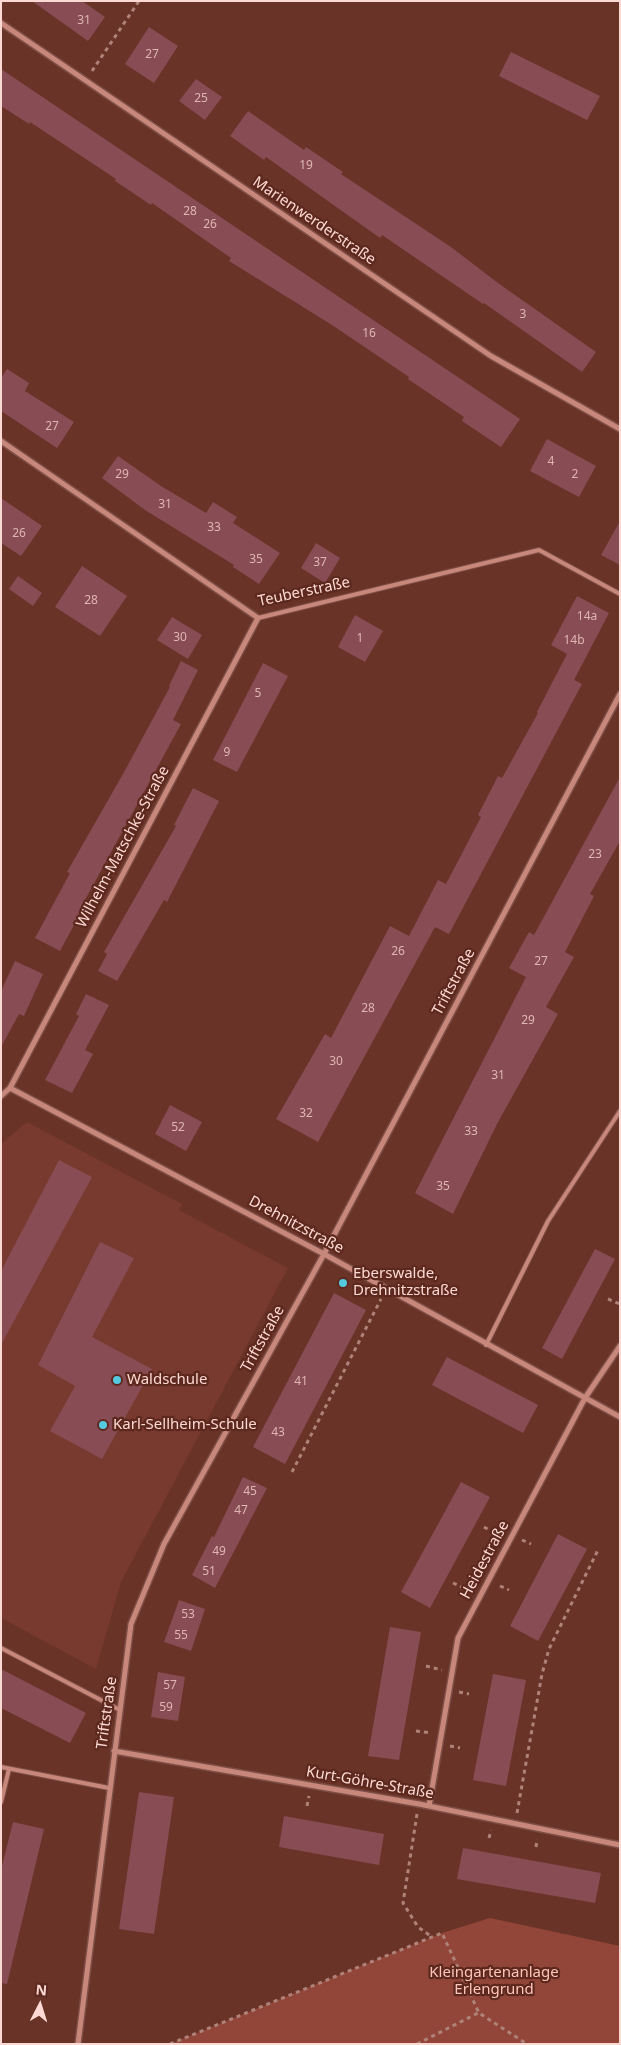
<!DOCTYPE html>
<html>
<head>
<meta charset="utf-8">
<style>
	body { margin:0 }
	#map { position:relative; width:621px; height:2045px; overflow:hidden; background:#693328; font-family:"Noto Sans",sans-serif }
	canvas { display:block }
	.frame { position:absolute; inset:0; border:2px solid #fcd9d2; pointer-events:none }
	.north { position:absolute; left:15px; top:1980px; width:50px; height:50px; -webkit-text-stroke:4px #5d281e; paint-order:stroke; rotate:5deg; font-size:14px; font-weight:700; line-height:20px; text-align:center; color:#fcd9d2 }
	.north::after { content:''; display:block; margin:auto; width:18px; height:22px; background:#fcd9d2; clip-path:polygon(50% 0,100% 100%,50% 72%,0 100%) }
</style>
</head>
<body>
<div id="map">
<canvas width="621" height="2045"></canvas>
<div class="frame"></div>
<div class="north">N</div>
</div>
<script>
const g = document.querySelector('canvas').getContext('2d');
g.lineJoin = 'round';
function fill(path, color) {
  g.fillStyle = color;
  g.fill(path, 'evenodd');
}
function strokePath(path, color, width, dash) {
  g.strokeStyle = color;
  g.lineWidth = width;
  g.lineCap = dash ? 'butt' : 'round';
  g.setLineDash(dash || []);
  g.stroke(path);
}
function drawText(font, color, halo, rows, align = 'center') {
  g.font = font + ' "Noto Sans",sans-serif';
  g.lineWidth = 4.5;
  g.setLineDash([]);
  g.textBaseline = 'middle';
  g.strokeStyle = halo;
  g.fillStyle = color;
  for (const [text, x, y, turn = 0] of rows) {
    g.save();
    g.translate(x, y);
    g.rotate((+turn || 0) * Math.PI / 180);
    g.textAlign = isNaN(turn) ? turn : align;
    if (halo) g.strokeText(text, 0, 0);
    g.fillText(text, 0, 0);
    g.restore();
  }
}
fill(new Path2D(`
	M 27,1122 L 182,1204 L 179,1210 L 288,1268 L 121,1582 L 96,1669 L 1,1618 L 1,1144 Z`), '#78392e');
fill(new Path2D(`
	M 490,1918 L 620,1946 L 620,2044 L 170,2044 L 442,1933 Z`), '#924639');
fill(new Path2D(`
	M 32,1 L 82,1 L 105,17 L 88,41 Z
	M 149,27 L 178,46 L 154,83 L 125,64 Z
	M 511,52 L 600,96 L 587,120 L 499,76 Z
	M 1,69 L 520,419 L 501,447 L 462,421 L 464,417 L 408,379 L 409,377 L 332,325 L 229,261 L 231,258 L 152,203 L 151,205 L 115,181 L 116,179 L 30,122 L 29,124 L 1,106 Z
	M 196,79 L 222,97 L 205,120 L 179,101 Z
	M 248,111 L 304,150 L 306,147 L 343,172 L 341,174 L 451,247 L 498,283 L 596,352 L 582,372 L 484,303 L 483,304 L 382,235 L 380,238 L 266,157 L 264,160 L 230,136 Z
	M 7,369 L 29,383 L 25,391 L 74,422 L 57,448 L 1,411 L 1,378 Z
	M 547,439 L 596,466 L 579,497 L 530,471 Z
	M 118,456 L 161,486 L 206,513 L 213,502 L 237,517 L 233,523 L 280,553 L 259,584 L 233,567 L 234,565 L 145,510 L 102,478 Z
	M 1,498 L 42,526 L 21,556 L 1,543 Z
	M 620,521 L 620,565 L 601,555 Z
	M 316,543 L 340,558 L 325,583 L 301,568 Z
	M 82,566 L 127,596 L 100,636 L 55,607 Z
	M 18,576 L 42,593 L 33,606 L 9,589 Z
	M 577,596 L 609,613 L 574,680 L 582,684 L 449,934 L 435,927 L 318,1142 L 276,1119 L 325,1034 L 331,1038 L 390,926 L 409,936 L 438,880 L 446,884 L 481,817 L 478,815 L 498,776 L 502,778 L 538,713 L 537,712 L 567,654 L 551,645 Z
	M 355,615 L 383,631 L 365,662 L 338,647 Z
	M 172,617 L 202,635 L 188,659 L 157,640 Z
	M 181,661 L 198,670 L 173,720 L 181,724 L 79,911 L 81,912 L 60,951 L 35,938 L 70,873 L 67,872 L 123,774 L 170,687 L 169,686 Z
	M 263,663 L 288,676 L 237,772 L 213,760 Z
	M 620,777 L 620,841 L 590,894 L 594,896 L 565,952 L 574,957 L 546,1007 L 558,1014 L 497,1124 L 453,1214 L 415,1193 L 526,977 L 509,968 L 529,932 L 534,935 Z
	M 193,788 L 219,801 L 167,902 L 164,900 L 117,981 L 98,971 L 107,954 L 104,952 L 176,826 L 174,825 Z
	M 15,961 L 43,974 L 24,1016 L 19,1014 L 1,1047 L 1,991 Z
	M 86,994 L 109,1005 L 85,1050 L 93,1054 L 72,1093 L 45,1080 L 79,1016 L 76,1014 Z
	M 170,1105 L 202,1122 L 186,1151 L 155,1134 Z
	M 59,1160 L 92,1177 L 1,1345 L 1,1271 Z
	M 100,1242 L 134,1258 L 92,1337 L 152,1369 L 102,1459 L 50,1431 L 75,1386 L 38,1365 Z
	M 595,1249 L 615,1259 L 562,1359 L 542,1348 Z
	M 334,1293 L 366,1310 L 285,1464 L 253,1447 Z
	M 447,1357 L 538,1405 L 523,1433 L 432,1385 Z
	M 243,1477 L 267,1488 L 215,1588 L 192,1575 L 212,1536 L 214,1537 Z
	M 461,1482 L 490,1497 L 430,1608 L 401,1592 Z
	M 558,1534 L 587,1549 L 538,1641 L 510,1626 Z
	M 179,1600 L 205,1609 L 191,1651 L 164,1642 Z
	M 390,1627 L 421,1632 L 399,1760 L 368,1756 Z
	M 1,1669 L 86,1713 L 70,1743 L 1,1708 Z
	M 158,1672 L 185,1677 L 178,1721 L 151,1717 Z
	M 493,1674 L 526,1680 L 506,1786 L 473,1780 Z
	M 139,1792 L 174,1797 L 154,1934 L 119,1929 Z
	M 284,1816 L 384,1834 L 379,1865 L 279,1847 Z
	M 13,1822 L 44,1829 L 7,1984 L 1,1983 L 1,1870 Z
	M 463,1848 L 601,1873 L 595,1903 L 457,1879 Z`), '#884c54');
const service = new Path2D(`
	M 258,618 L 539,550 L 620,594
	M 486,1345 L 548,1221 L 620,1111
	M 1,1648 L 120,1710
	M 1,1767 L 109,1788
	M 1,1802 L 9,1769`);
const minor = new Path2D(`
	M 1,23 L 491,356 L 620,429
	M 1,441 L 258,618 L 10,1088 L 1,1096
	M 10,1088 L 324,1254 L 620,1417
	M 114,1751 L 419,1804 L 620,1845
	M 429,1806 L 458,1638 L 585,1398 L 620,1346
	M 78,2044 L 131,1624 L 164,1544 L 324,1254 L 620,694`);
strokePath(service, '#7d4e46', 6);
strokePath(minor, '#7d4e46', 8);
strokePath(new Path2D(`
	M 92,71 L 139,1
	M 608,1299 L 620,1304
	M 292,1472 L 381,1299
	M 484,1527 L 500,1536
	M 522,1540 L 531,1544
	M 453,1583 L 470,1591
	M 500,1586 L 509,1590
	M 426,1666 L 442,1670
	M 459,1692 L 469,1694
	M 416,1731 L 431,1733
	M 450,1746 L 460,1748
	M 307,1806 L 309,1796
	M 517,1813 L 542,1674 L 549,1649 L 598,1550
	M 417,1814 L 403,1903 L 418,1927 L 432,1937
	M 489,1838 L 491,1830
	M 536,1847 L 537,1839
	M 170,2044 L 442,1933 L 479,2013 L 527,2044
	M 417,2044 L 478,2013`), '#b0837a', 3, [4, 4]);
strokePath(service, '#c7877b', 4);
strokePath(minor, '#c7877b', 5);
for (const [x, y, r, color] of [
	[343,1283,5,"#55cadf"],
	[117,1380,5,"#55cadf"],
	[103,1425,5,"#55cadf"]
]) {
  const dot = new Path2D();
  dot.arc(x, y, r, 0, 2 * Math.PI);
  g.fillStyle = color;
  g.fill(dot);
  strokePath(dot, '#5d281e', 2);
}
drawText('12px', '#dfb6b2', null, [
	["31",84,21],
	["27",152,55],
	["25",201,99],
	["19",306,166],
	["28",190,212],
	["26",210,225],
	["3",523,315],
	["16",369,334],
	["27",52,427],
	["4",551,462],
	["29",122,475],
	["2",575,475],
	["31",165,505],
	["33",214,528],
	["26",19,534],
	["35",256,560],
	["37",320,563],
	["28",91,601],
	["14a",587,617],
	["30",180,638],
	["1",360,639],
	["14b",574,641],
	["5",258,694],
	["9",227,753],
	["23",595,855],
	["26",398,952],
	["27",541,962],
	["28",368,1009],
	["29",528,1021],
	["30",336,1062],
	["31",498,1076],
	["32",306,1114],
	["52",178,1128],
	["33",471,1132],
	["35",443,1187],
	["41",301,1382],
	["43",278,1433],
	["45",250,1492],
	["47",241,1511],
	["49",219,1552],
	["51",209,1572],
	["53",188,1615],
	["55",181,1636],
	["57",170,1686],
	["59",166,1708]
]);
drawText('15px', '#fcd9d2', '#5d281e', [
	["Marienwerderstraße",314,221,34],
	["Teuberstraße",304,592,-12],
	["Wilhelm-Matschke-Straße",123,847,-62],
	["Triftstraße",454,982,-62],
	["Drehnitzstraße",296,1225,28],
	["Triftstraße",263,1339,-61],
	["Heidestraße",485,1560,-62],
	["Triftstraße",107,1713,-82],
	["Kurt-Göhre-Straße",370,1783,10]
]);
drawText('15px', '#fcd9d2', '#5d281e', [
	["Eberswalde,",353,1274],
	["Drehnitzstraße",353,1291],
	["Waldschule",127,1380],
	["Karl-Sellheim-Schule",113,1425]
], 'left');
drawText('15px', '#fec6ba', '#5d281e', [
	["Kleingartenanlage",494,1973],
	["Erlengrund",494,1990]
]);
</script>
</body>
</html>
